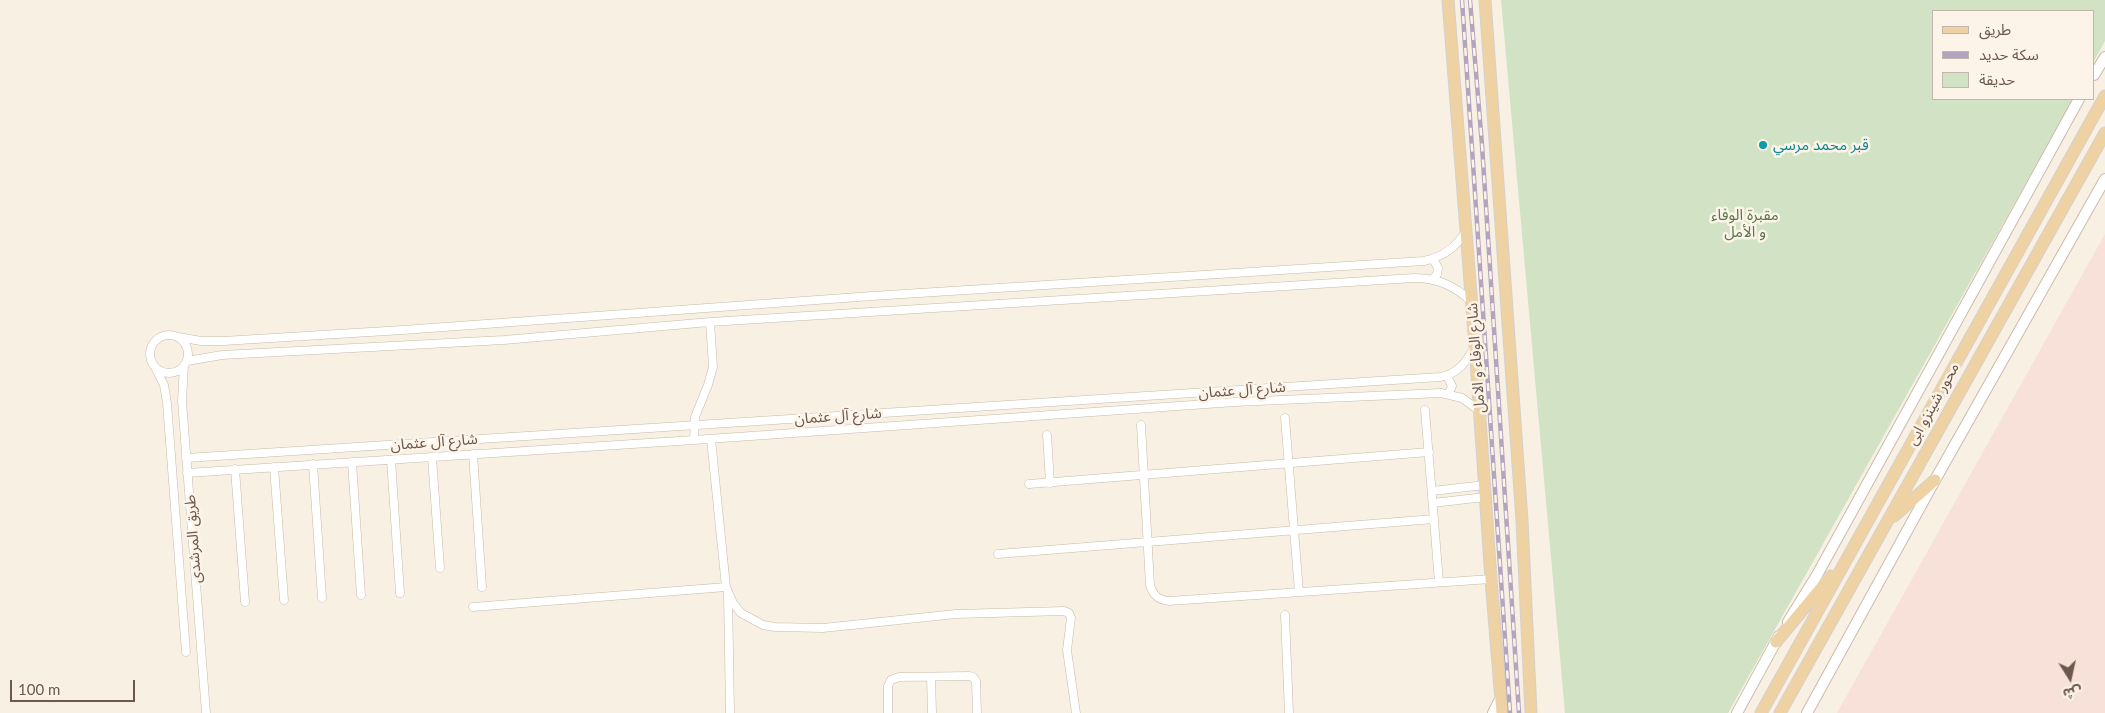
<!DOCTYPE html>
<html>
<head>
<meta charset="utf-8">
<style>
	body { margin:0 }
	#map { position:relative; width:2105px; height:713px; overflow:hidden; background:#f8f0e3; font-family:Lato,"Noto Sans Arabic",sans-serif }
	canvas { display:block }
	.legend { position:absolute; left:1932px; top:10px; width:162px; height:90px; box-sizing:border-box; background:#fcf4e9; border:1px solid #c3b6ab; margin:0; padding:6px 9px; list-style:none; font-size:15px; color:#6d584d }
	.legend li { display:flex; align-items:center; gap:10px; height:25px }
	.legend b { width:25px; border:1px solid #c3b6ab }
	.north { position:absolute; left:2045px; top:653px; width:50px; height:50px; -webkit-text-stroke:4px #fcf4e9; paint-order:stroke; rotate:170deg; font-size:14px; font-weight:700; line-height:20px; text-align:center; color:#6d584d }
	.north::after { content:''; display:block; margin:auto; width:18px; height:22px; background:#6d584d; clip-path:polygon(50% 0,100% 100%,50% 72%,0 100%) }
	.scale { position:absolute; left:10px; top:680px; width:125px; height:22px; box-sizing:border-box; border:2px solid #6d584d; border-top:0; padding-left:6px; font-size:15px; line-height:18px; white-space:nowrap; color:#6d584d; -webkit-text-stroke:4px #fcf4e9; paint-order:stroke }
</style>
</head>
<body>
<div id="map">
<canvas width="2105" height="713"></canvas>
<ul class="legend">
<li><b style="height:6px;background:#eed2a4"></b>طريق</li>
<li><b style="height:6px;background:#b3a4bf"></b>سكة حديد</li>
<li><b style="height:14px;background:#d1e3c4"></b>حديقة</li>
</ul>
<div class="north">ش</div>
<div class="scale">100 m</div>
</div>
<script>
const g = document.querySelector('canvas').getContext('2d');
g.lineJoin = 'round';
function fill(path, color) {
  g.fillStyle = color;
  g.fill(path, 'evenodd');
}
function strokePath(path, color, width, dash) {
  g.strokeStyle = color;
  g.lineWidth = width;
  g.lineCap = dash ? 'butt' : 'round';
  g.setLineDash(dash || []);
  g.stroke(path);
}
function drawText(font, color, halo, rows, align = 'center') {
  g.font = font + ' Lato,"Noto Sans Arabic",sans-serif';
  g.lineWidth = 5;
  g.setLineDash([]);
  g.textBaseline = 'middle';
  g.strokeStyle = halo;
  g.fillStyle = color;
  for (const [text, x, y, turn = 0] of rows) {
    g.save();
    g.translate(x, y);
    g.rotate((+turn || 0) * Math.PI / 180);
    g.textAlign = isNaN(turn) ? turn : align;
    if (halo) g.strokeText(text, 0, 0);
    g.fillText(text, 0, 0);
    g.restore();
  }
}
fill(new Path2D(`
	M 2105,234 L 2105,713 L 1837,713 Z`), '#f7e1d8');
fill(new Path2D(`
	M 1501,0 L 2105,0 L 2105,41 L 2094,61 L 2094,11 L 1934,11 L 1934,99 L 2073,99 L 1728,713 L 1565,713 Z`), '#d1e3c4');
const street = new Path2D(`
	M 1433,259 L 1438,268 L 1437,274 L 1433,279
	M150 354a19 19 0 1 1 38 0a19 19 0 1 1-38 0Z
	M 178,337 L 201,341 L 223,341 L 403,330 L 872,296 L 1424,261 C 1443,257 1456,248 1466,231
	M 187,361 L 222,355 L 504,340 L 710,322 L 1414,278 C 1438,278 1455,286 1472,302
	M 184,365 L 182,401 L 206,713
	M 156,369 L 164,385 L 167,403 L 186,652
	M 1447,376 L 1452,386 L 1449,393
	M 1425,410 L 1439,582
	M 1285,418 L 1299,592
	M 1141,425 L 1150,585 C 1153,596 1159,600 1169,601 L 1491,579
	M 1047,435 L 1050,483
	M 711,439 L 726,587 L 733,603 L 741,613 L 763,625 L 775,627 L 823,628 L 956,614 L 1064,611 L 1069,613 L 1071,618 L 1067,650 L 1076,713
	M 694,440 L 695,417 L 708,385 L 713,367 L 710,322
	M 473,454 L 482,587
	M 432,457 L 440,568
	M 186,458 L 1440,377 C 1458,374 1466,362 1474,348
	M 391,460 L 400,593
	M 352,462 L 361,595
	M 313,464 L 322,598
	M 274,467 L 284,600
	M 235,469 L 245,602
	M 187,473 L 694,440 L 1235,402 L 1441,393 L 1462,398 L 1480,411
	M 1029,484 L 1429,452
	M 1432,491 L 1485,485
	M 1433,503 L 1485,497
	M 998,554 L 1434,519
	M 728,594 L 730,713
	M 473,607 L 726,587
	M 1285,615 L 1289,713
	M 931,677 L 932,713
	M 888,713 L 888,686 L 891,680 L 899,677 L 969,676 L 973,677 L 976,681 L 977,713`);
const secondary = new Path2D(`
	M 2094,75 L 2105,57
	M 1788,622 L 1817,575 L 2079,99
	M 1493,713 L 1501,697
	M 1737,713 L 1779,636
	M 1807,713 L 1935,480 L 2105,179`);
const primary = new Path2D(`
	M 1448,0 L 1475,346 L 1491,579 L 1502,713
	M 1485,0 L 1522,520 L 1531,713
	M 1894,516 L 1935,480
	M 1776,642 L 1831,576
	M 1761,713 L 2105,96
	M 1780,713 L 2105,133`);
strokePath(street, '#c7b8ac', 9);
strokePath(secondary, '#ccbaac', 12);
strokePath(primary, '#d6d0cd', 13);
strokePath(street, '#fff', 8);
strokePath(secondary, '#fff', 10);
strokePath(primary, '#eed2a4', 11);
const rail = new Path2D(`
	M 1462,0 L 1510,713
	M 1470,0 L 1482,145 L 1519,713`);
strokePath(rail, '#b3a4bf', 4.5);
strokePath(rail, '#fcf4e9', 2.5, [8]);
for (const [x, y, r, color] of [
	[1763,145,5,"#0f9aa8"]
]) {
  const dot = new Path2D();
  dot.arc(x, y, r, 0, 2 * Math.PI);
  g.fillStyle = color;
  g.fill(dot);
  strokePath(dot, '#fcf4e9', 2);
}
drawText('15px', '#0d838f', '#fcf4e9', [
	["قبر محمد مرسي",1773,145]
], 'left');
drawText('15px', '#57764a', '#fcf4e9', [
	["مقبرة الوفاء",1745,215],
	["و الأمل",1745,232]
]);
drawText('15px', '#6d584d', '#fcf4e9', [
	["شارع الوفاء و الامل",1476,358,-94],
	["شارع آل عثمان",1242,390,-4],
	["محور شينزو ابى",1933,404,-61],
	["شارع آل عثمان",838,416,-4],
	["شارع آل عثمان",434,442,-4],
	["طريق المرشدى",193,539,-94]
]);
</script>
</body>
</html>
